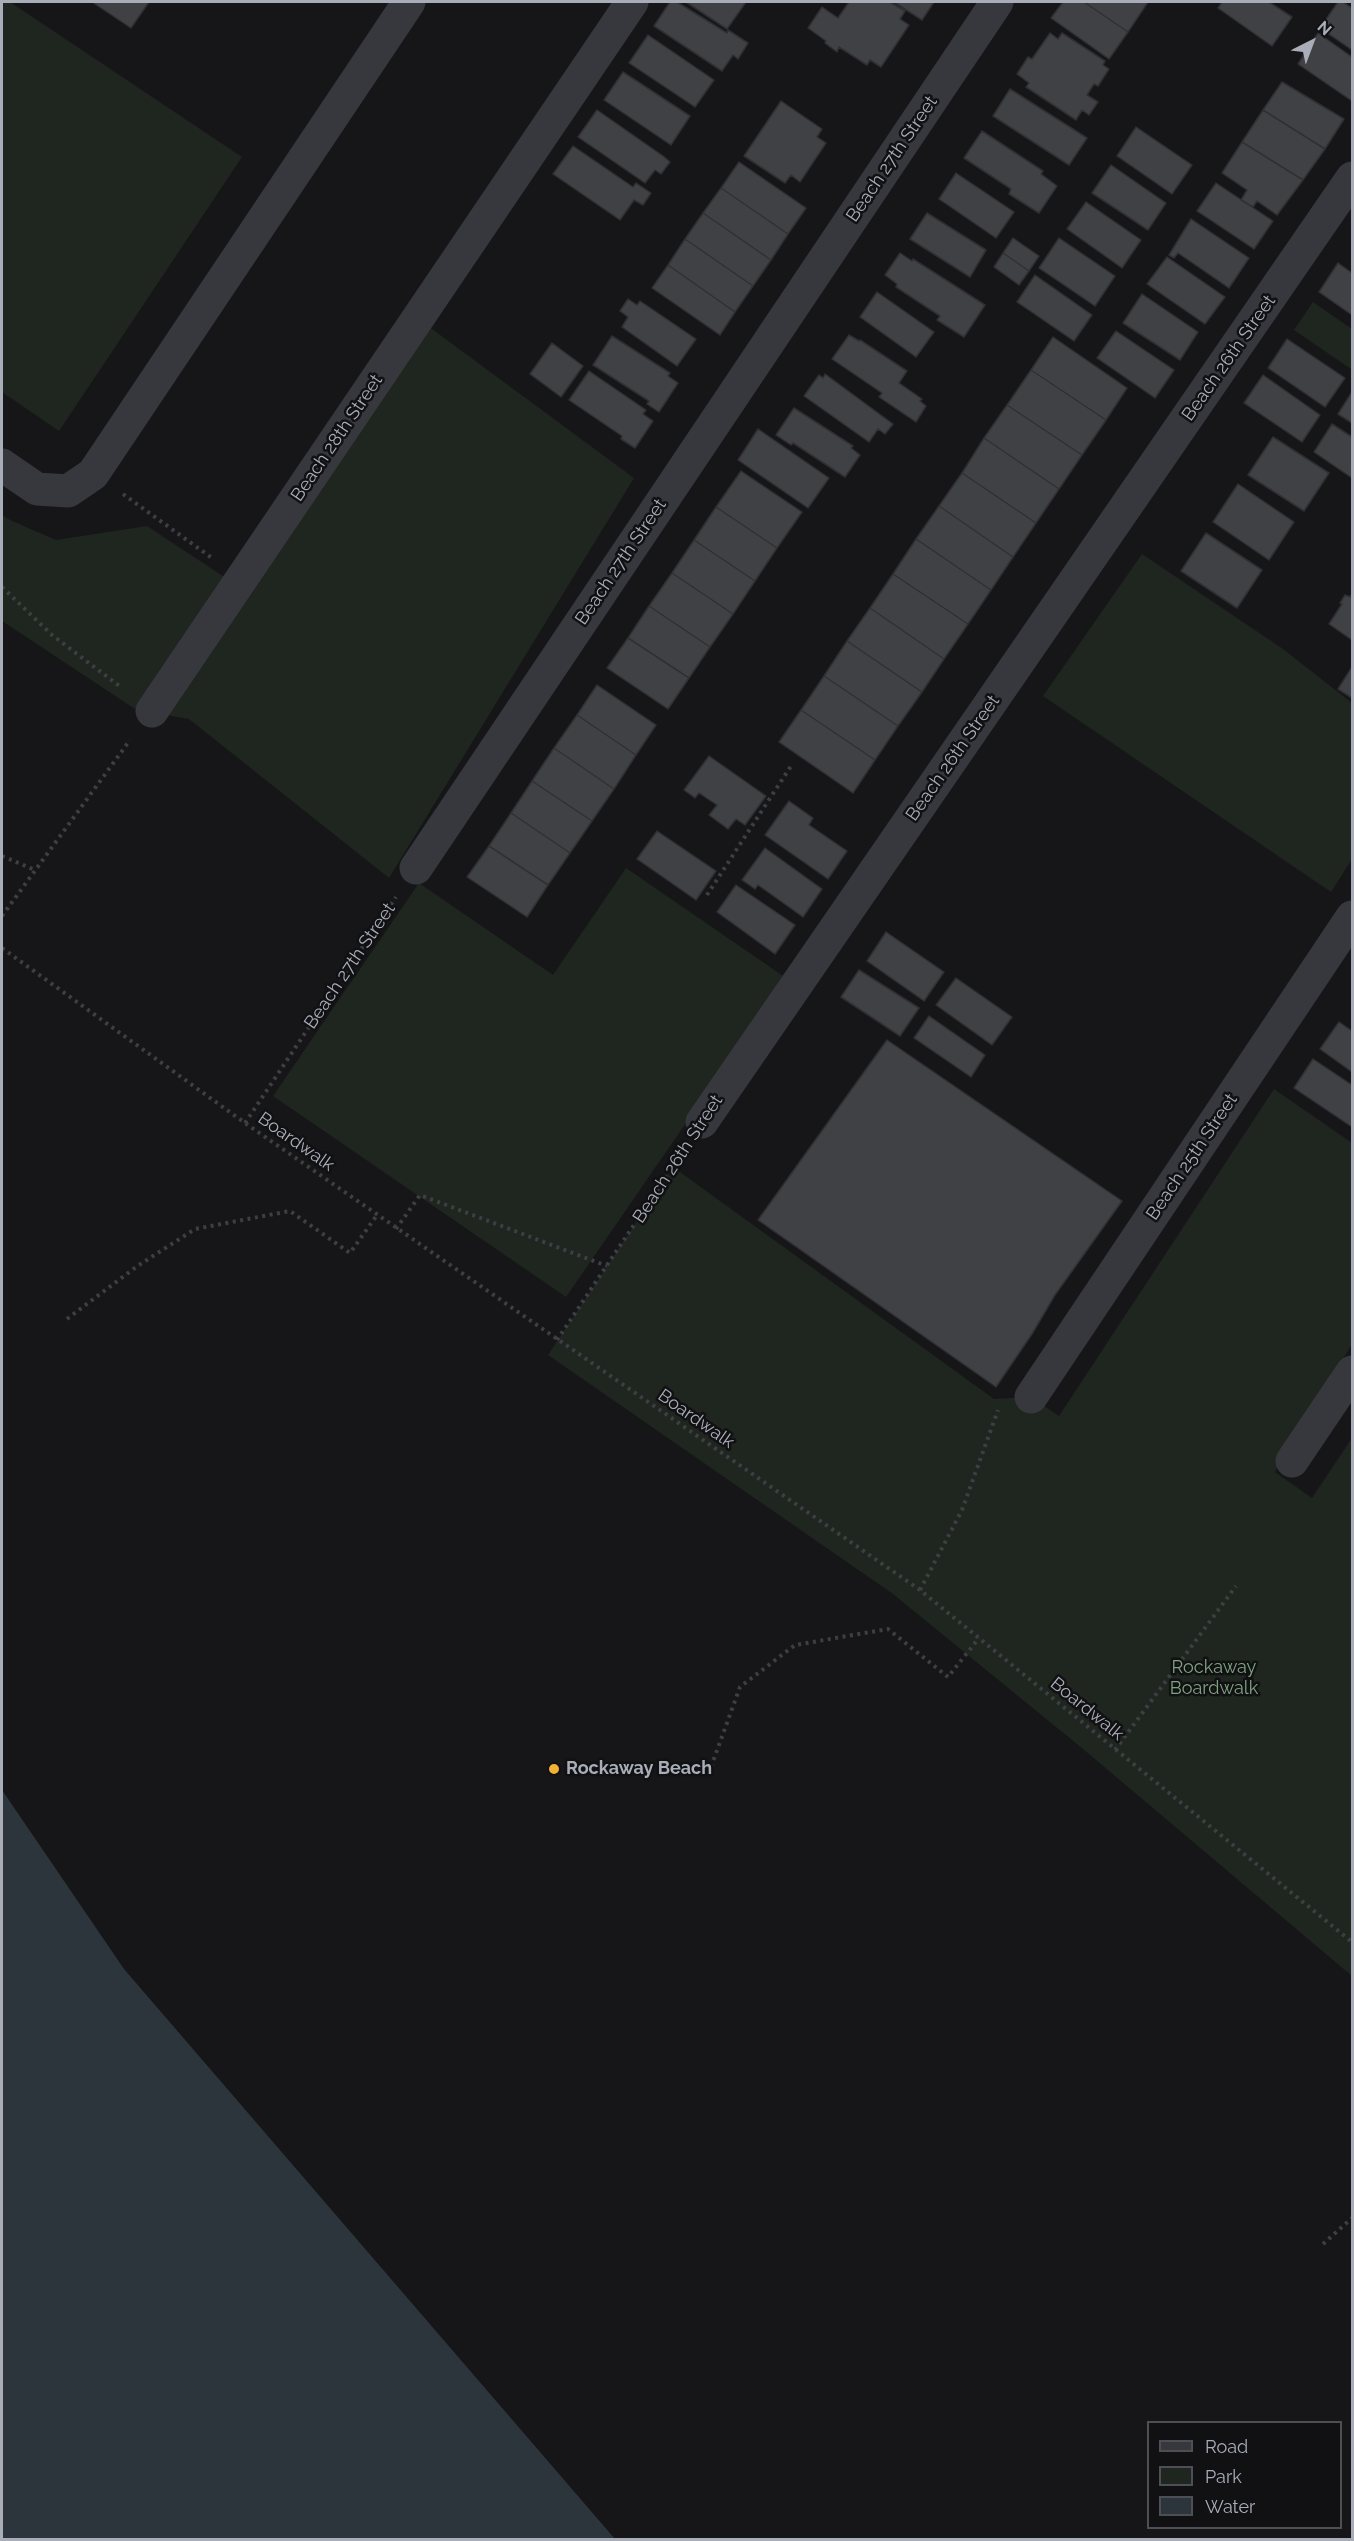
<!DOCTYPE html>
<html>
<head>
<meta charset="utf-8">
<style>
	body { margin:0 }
	#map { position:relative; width:1354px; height:2541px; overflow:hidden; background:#161618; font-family:Raleway,sans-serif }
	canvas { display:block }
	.frame { position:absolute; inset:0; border:3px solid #a8adb8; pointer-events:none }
	.legend { position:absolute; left:1147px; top:2421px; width:195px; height:108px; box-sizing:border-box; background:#111113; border:2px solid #4d4f55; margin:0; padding:8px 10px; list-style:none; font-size:18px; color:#a8adb8 }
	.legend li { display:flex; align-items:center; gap:12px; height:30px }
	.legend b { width:30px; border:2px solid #4d4f55 }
	.north { position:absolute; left:1282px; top:12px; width:60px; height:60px; -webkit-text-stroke:4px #111113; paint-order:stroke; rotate:42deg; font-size:16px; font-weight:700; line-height:24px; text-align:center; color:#a8adb8 }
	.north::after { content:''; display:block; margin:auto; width:21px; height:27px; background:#a8adb8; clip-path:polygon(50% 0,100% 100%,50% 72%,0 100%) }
</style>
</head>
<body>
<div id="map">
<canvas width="1354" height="2541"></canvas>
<div class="frame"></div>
<ul class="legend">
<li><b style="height:8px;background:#37383d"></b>Road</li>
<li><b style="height:16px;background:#1e261f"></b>Park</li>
<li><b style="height:16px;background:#2c353c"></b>Water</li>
</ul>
<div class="north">N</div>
</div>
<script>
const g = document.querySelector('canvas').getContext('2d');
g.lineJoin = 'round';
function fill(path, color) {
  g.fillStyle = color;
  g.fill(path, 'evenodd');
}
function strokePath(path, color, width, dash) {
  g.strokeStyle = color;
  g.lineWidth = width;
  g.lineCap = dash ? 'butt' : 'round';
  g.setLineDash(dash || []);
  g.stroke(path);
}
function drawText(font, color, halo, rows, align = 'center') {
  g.font = font + ' Raleway,sans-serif';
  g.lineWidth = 5;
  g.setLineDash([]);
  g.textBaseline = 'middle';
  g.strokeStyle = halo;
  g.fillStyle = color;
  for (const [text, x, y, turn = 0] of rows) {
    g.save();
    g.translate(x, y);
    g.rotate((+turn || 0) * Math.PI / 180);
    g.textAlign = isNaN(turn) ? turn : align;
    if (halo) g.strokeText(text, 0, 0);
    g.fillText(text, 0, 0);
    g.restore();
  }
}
fill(new Path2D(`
	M 2,2 L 10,2 L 242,157 L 59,431 L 2,392 Z
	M 1313,302 L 1352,329 L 1351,369 L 1294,330 Z
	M 428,326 L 634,478 L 389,878 L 189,719 L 160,714 Z
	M 2,515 L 10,520 L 56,540 L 147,526 L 229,580 L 135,709 L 2,621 Z
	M 1142,554 L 1283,649 L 1352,703 L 1352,859 L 1331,892 L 1043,696 Z
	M 626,868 L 786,978 L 566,1297 L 273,1096 L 419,883 L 553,975 Z
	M 1274,1089 L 1352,1143 L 1352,1344 L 1275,1472 L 1312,1498 L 1352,1438 L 1352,1976 L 1083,1749 L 893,1594 L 548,1355 L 673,1167 L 994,1399 L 1031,1397 L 1059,1416 Z`), '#1e261f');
fill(new Path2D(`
	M 2,1790 L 124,1969 L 615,2539 L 2,2539 Z`), '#2c353c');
const building = new Path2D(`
	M 92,2 L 149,2 L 131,28 Z
	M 670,2 L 677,2 L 727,33 L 728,30 L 748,43 L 738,59 L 733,55 L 722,71 L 654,26 Z
	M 686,2 L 746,2 L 727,29 Z
	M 849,2 L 890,2 L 905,11 L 900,19 L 909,25 L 881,67 L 870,60 L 867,65 L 839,47 L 837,52 L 825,43 L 826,41 L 808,28 L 822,7 L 838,18 Z
	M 894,2 L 934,2 L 922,20 Z
	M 1063,2 L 1084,2 L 1128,32 L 1109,59 L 1051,18 Z
	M 1084,2 L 1148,2 L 1128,32 Z
	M 1222,2 L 1269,2 L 1292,17 L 1272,46 L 1218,8 Z
	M 1338,2 L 1343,2 L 1352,8 L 1352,50 L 1320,28 Z
	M 1050,33 L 1058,39 L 1062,33 L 1105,61 L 1103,65 L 1109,69 L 1098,86 L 1094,84 L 1087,95 L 1098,102 L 1089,115 L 1082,110 L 1076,120 L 1026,87 L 1029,83 L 1017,74 L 1028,57 L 1032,59 Z
	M 1318,33 L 1352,57 L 1352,101 L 1298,64 Z
	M 648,35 L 714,80 L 695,107 L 629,63 Z
	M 623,72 L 690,116 L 671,145 L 604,100 Z
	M 1282,82 L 1344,119 L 1325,149 L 1263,110 Z
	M 1010,89 L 1087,138 L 1069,165 L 993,116 Z
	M 781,101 L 822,129 L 817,137 L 826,143 L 800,182 L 791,175 L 785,183 L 744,156 Z
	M 597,110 L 663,156 L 670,162 L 661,174 L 655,170 L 645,183 L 578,137 Z
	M 1263,110 L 1325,149 L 1303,180 L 1242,142 Z
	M 1136,127 L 1192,165 L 1172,194 L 1117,156 Z
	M 982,131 L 1043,171 L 1041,174 L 1057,186 L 1039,213 L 1009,194 L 1011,189 L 964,158 Z
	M 1242,142 L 1303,180 L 1277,215 L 1257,201 L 1253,207 L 1241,200 L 1247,190 L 1222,173 Z
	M 573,146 L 633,187 L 636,183 L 651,193 L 643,205 L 634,200 L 620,220 L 553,174 Z
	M 739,162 L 806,208 L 788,234 L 721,188 Z
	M 1111,165 L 1166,203 L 1148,230 L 1092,193 Z
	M 956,173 L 1014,212 L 996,238 L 939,199 Z
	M 1216,183 L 1273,221 L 1254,249 L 1197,211 Z
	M 721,188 L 788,234 L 771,260 L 703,213 Z
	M 1086,202 L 1141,240 L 1122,268 L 1067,229 Z
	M 703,213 L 771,260 L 753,286 L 685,239 Z
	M 927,213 L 986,250 L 970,277 L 910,239 Z
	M 1191,219 L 1249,258 L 1229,288 L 1178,253 L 1174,258 L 1169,255 Z
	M 1013,238 L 1039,256 L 1029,271 L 1003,253 Z
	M 1059,238 L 1115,276 L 1095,306 L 1039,268 Z
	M 685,239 L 753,286 L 735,312 L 668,265 Z
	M 900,253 L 912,261 L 913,259 L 985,305 L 964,337 L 937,320 L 940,316 L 896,287 L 897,284 L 885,275 Z
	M 1003,253 L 1029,271 L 1019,285 L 994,267 Z
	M 1167,257 L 1225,297 L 1205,324 L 1147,284 Z
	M 1338,263 L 1352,273 L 1352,315 L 1319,292 Z
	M 668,265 L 735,312 L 720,335 L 652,288 Z
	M 1035,275 L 1092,315 L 1074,341 L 1017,302 Z
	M 877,292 L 934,332 L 916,357 L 860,317 Z
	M 1142,294 L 1198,332 L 1180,360 L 1123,323 Z
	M 628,299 L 637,305 L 640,301 L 696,339 L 677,366 L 622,327 L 628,317 L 620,311 Z
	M 1116,331 L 1174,370 L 1155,398 L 1097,358 Z
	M 849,335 L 859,341 L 860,340 L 907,371 L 899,383 L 922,399 L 920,401 L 926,406 L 916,422 L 879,397 L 882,393 L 832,359 Z
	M 612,336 L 670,373 L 668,376 L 678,383 L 659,412 L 647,404 L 649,401 L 593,365 Z
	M 1053,337 L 1127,388 L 1106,420 L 1031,370 Z
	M 1287,339 L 1345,378 L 1325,407 L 1268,368 Z
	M 552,343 L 583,366 L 561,397 L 530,374 Z
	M 1031,370 L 1106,420 L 1082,455 L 1007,405 Z
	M 589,371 L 646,410 L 643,414 L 653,421 L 635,448 L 621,439 L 622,436 L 569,400 Z
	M 825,374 L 893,424 L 885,434 L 878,429 L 869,442 L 804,396 L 819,375 L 823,378 Z
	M 1263,375 L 1320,415 L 1302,442 L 1244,403 Z
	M 1352,392 L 1352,423 L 1338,414 Z
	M 1007,405 L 1082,455 L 1059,489 L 984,438 Z
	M 794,408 L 853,446 L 851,448 L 860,455 L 845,477 L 793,443 L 791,445 L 776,435 Z
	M 1332,424 L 1352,437 L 1352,478 L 1314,452 Z
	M 758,429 L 829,478 L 808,508 L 738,460 Z
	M 1273,437 L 1329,473 L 1304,511 L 1248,475 Z
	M 984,438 L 1059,489 L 1036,523 L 962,473 Z
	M 741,471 L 802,512 L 777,548 L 716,507 Z
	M 962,473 L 1036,523 L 1013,557 L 939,506 Z
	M 1238,484 L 1294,522 L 1269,560 L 1213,522 Z
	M 939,506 L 1013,557 L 991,590 L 916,539 Z
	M 716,507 L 777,548 L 755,581 L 694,540 Z
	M 1206,533 L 1262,570 L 1237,608 L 1181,571 Z
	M 916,539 L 991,590 L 968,624 L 893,574 Z
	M 694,540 L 755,581 L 733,614 L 672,573 Z
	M 672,573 L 733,614 L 710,647 L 649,606 Z
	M 893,574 L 968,624 L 944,659 L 870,608 Z
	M 1352,594 L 1352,640 L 1329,624 L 1342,604 L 1340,603 L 1345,595 L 1350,597 Z
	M 649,606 L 710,647 L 689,678 L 628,638 Z
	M 870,608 L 944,659 L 922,692 L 847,641 Z
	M 628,638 L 689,678 L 668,709 L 607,668 Z
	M 847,641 L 922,692 L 898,726 L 824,676 Z
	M 1352,667 L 1352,698 L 1338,689 Z
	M 824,676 L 898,726 L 875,760 L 801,710 Z
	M 597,685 L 656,725 L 636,755 L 577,715 Z
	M 801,710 L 875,760 L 853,793 L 779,742 Z
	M 577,715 L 636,755 L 614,789 L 554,748 Z
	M 554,748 L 614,789 L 592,821 L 532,781 Z
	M 709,756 L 766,796 L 745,825 L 736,819 L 728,829 L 709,815 L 717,805 L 699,793 L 695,798 L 684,790 Z
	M 532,781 L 592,821 L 570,853 L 511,813 Z
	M 789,801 L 813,818 L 809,825 L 847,851 L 828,879 L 765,835 Z
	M 511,813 L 570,853 L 548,885 L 489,846 Z
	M 657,831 L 716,871 L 696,900 L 637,859 Z
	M 489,846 L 548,885 L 527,917 L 467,877 Z
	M 765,848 L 822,889 L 803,917 L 758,885 L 755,889 L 742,880 Z
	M 736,885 L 795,925 L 775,954 L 717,912 Z
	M 886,932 L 944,972 L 924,1001 L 867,961 Z
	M 859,970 L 919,1008 L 900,1036 L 841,997 Z
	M 956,978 L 1012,1017 L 992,1045 L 936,1005 Z
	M 929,1016 L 985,1055 L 971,1077 L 914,1038 Z
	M 1339,1022 L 1352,1031 L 1352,1072 L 1320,1049 Z
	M 887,1040 L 1122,1201 L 1055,1295 L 1032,1334 L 996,1387 L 758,1220 Z
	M 1313,1059 L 1352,1085 L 1352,1127 L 1294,1088 Z`);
fill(building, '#404145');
strokePath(building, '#303034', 1.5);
strokePath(new Path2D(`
	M 123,494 L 212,558
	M 2,587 L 52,635 L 122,688
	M 2,856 L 35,870
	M 707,895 L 791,766
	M 2,916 L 130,740
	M 2,948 L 245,1123 L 920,1590 L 1352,1942
	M 245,1123 L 396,897
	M 396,1229 L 420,1195 L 607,1266
	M 67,1319 L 136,1267 L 195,1229 L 290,1211 L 350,1253 L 377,1215
	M 557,1340 L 682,1153
	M 920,1590 L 962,1510 L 998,1410
	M 1115,1750 L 1236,1586
	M 711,1767 L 740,1687 L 795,1645 L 888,1629 L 948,1677 L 979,1638
	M 1323,2244 L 1352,2218`), '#3d3f44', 4, [3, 4.5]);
strokePath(new Path2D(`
	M 2,465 L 37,489 L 68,491 L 93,474 L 409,2
	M 152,711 L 632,2
	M 416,868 L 997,2
	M 702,1122 L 1352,178
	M 1031,1397 L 1352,917
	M 1292,1461 L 1352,1372`), '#37383d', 33);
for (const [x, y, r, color] of [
	[554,1769,6,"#f2b134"]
]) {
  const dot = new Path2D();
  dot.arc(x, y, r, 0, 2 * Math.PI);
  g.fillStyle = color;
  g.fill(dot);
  strokePath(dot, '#111113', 2);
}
drawText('18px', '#a8adb8', '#111113', [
	["Beach 27th Street",892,159,-56],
	["Beach 26th Street",1229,358,-55],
	["Beach 28th Street",337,438,-56],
	["Beach 27th Street",621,562,-56],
	["Beach 26th Street",953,758,-55],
	["Beach 27th Street",350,966,-56],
	["Boardwalk",296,1142,35],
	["Beach 25th Street",1192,1157,-56],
	["Beach 26th Street",678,1159,-57],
	["Boardwalk",696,1419,35],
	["Boardwalk",1087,1709,39]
]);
drawText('18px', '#7fa381', '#111113', [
	["Rockaway",1214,1668],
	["Boardwalk",1214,1689]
]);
drawText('bold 18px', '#a8adb8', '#111113', [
	["Rockaway Beach",566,1769]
], 'left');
</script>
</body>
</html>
